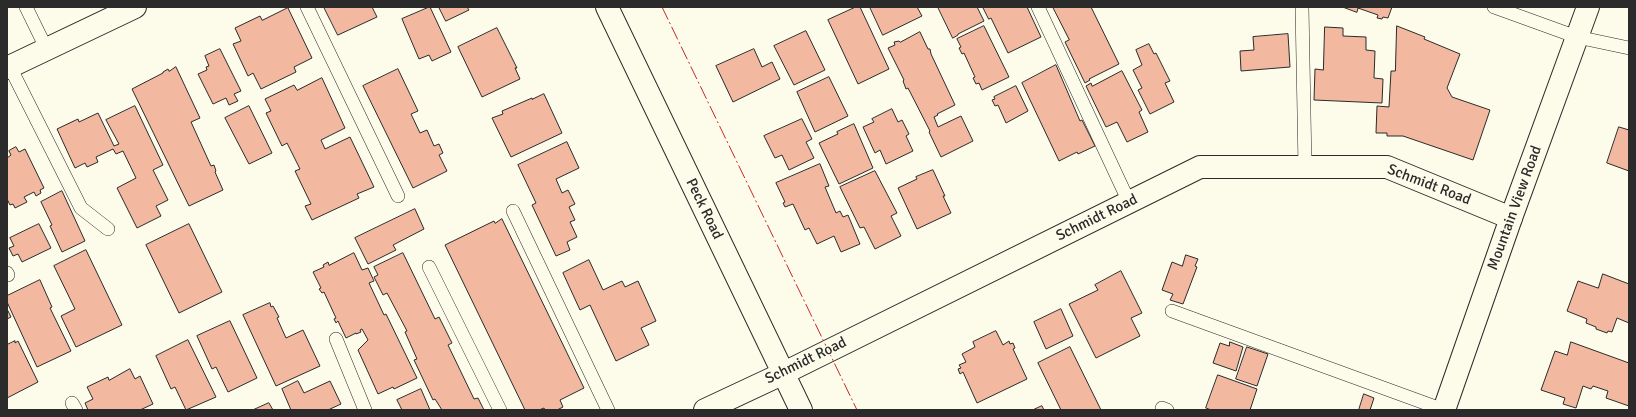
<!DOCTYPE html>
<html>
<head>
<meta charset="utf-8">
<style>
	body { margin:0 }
	#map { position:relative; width:1636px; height:417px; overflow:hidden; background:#fdfbea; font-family:Signika,sans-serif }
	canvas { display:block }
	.frame { position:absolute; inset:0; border:8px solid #2b2b2b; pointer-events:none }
</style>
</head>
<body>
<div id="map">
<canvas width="1636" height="417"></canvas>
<div class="frame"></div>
</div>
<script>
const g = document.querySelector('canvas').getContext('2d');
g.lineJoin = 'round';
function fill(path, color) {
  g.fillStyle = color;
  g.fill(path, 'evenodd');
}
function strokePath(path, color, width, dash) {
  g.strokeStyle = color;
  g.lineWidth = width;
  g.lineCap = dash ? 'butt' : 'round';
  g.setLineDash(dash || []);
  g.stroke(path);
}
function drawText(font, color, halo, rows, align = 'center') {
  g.font = font + ' Signika,sans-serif';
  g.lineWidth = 3;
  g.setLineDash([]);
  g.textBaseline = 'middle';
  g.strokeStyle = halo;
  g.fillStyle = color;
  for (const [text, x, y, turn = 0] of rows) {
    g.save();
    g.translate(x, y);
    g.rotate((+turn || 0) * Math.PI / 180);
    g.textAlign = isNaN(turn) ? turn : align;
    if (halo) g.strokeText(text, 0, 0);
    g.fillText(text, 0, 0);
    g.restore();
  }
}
const building = new Path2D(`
	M 324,7 L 372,7 L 377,17 L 338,35 Z
	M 430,7 L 451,52 L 432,61 L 429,55 L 419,59 L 402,19 Z
	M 439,7 L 467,7 L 469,10 L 446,21 Z
	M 856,7 L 860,7 L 889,69 L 858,84 L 828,20 Z
	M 870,7 L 917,7 L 922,16 L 883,35 Z
	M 938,7 L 977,7 L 984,21 L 958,34 L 958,35 L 953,38 Z
	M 983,7 L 1027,7 L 1041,37 L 1008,53 L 991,18 L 989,19 Z
	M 1053,7 L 1091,7 L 1119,64 L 1089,79 L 1090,80 L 1085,83 L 1065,42 L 1069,40 Z
	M 1343,7 L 1392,7 L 1388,18 L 1383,17 L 1382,19 L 1377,18 L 1378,15 L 1358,8 L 1357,12 Z
	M 288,8 L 312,58 L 294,67 L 296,72 L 261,89 L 253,73 L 248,76 L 233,44 L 241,41 L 235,28 L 260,16 L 262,20 Z
	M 984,26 L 1009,77 L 982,90 L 979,83 L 976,84 L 973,78 L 975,77 L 964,53 L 962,54 L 959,48 L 961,47 L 957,39 Z
	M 1397,26 L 1425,37 L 1424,39 L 1460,54 L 1447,88 L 1452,97 L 1490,110 L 1473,160 L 1403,136 L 1387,136 L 1387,133 L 1376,133 L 1377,106 L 1389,107 L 1391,71 L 1395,71 Z
	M 1325,27 L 1343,28 L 1343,36 L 1366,37 L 1366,50 L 1375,51 L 1374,78 L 1383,79 L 1382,103 L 1314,100 L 1315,69 L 1323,70 Z
	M 497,28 L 517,68 L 515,68 L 520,79 L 482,97 L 458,47 Z
	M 806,31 L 825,70 L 794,85 L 774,46 Z
	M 920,32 L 928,49 L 930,49 L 931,54 L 955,105 L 937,114 L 938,115 L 934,117 L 938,127 L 961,116 L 973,141 L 941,157 L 929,132 L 930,131 L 908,88 L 906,89 L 903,81 L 904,80 L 888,48 L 895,45 L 894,42 L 899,41 L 900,42 Z
	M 1288,34 L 1290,67 L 1241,71 L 1240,51 L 1254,50 L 1253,37 Z
	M 1149,44 L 1154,54 L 1156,53 L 1170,81 L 1165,83 L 1174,102 L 1150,114 L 1138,90 L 1142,88 L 1133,70 L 1142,65 L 1136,50 Z
	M 220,49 L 241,91 L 234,94 L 238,101 L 229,105 L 226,98 L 213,104 L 198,74 L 207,70 L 206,67 L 209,66 L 205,56 Z
	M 754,49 L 762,67 L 772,62 L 780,79 L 733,102 L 716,66 Z
	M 1056,65 L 1080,121 L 1082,120 L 1095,146 L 1078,154 L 1077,152 L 1059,161 L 1022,83 Z
	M 176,67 L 200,118 L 191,122 L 211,166 L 214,165 L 216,171 L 215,172 L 223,190 L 189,206 L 132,89 L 163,73 L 163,72 L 168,69 L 169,71 Z
	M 398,69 L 418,111 L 411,114 L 420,133 L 427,130 L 434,146 L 439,144 L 443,153 L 439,155 L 447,171 L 413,188 L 363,86 Z
	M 1122,71 L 1142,110 L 1139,112 L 1148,132 L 1127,142 L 1117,122 L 1106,127 L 1086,86 L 1091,83 L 1092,86 Z
	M 829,77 L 848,116 L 815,132 L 797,92 Z
	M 322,78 L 345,128 L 321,140 L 325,149 L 350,137 L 374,187 L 357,194 L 359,198 L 312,220 L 305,206 L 311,204 L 295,171 L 300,169 L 287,143 L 282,146 L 266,113 L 271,111 L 265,99 L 294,85 L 297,90 Z
	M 1016,86 L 1028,111 L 1006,123 L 998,105 L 995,106 L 992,100 L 995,99 L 994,97 Z
	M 544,94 L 562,133 L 511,157 L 492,118 L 503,114 L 502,111 L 532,98 L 532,99 Z
	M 135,106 L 163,165 L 153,170 L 168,200 L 156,206 L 161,216 L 137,228 L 117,188 L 136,178 L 123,151 L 116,154 L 113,149 L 96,157 L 98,162 L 87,167 L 85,163 L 75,168 L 57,129 L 78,119 L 79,122 L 98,113 L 114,146 L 119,144 L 106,120 Z
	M 249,106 L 272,153 L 249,164 L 225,118 Z
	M 892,109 L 898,122 L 902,120 L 909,134 L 906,136 L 913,151 L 886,164 L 880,150 L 875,153 L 863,127 L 874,122 L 872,119 Z
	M 802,119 L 812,139 L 806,142 L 814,158 L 789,170 L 782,155 L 775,158 L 764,136 Z
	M 854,124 L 873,168 L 839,184 L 819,143 L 838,134 L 837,132 Z
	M 1619,127 L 1629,130 L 1629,171 L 1607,163 Z
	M 567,142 L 579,168 L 556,179 L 562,193 L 568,190 L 575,204 L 569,207 L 575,220 L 570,222 L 577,237 L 567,242 L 570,250 L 556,256 L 532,205 L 536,203 L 518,165 Z
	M 16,147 L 19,152 L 25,149 L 44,188 L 40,190 L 41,193 L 36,196 L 34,192 L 24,197 L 27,202 L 15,208 L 13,204 L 10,205 L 7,199 L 7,158 L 11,155 L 9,151 Z
	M 820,164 L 829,186 L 825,187 L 836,213 L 840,211 L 843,217 L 848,215 L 860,244 L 841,252 L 834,236 L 817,244 L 809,228 L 805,230 L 793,204 L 785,207 L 783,203 L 785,202 L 776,183 Z
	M 933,170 L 945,196 L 943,196 L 951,213 L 917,229 L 898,188 L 917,179 L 916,177 Z
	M 875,171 L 897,213 L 891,216 L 901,236 L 875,249 L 864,227 L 860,228 L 840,187 Z
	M 62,191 L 85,241 L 62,252 L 50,226 L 52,225 L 41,202 Z
	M 415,209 L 424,229 L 393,245 L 396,250 L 368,264 L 355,238 Z
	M 502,219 L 584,388 L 560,400 L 563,407 L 557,410 L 545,410 L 544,408 L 539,410 L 525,410 L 445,245 L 494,221 L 495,223 Z
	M 39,224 L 51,248 L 22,262 L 18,254 L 13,256 L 9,248 L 14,246 L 10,238 Z
	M 189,224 L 222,292 L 179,313 L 146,245 Z
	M 86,250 L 122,325 L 76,347 L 61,316 L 75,309 L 54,266 Z
	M 354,253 L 362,270 L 368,268 L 374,281 L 369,283 L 384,315 L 386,314 L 417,378 L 394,389 L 393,387 L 378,394 L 358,350 L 368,340 L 362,329 L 360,330 L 361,332 L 356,334 L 356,333 L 346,338 L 338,321 L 336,323 L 334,319 L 336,318 L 324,292 L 322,293 L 319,289 L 321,288 L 313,272 L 324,267 L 323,265 L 328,262 L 329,265 Z
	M 403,253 L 435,319 L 439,317 L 452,343 L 448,345 L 474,399 L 478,398 L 484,410 L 442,410 L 435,399 L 433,400 L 414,360 L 417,359 L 405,332 L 407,331 L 387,293 L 383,295 L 374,277 L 378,275 L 374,267 Z
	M 1186,255 L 1198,259 L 1195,266 L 1197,267 L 1183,304 L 1170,300 L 1173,294 L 1162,290 L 1172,262 L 1182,266 Z
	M 589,260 L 603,290 L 622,281 L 625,287 L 638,281 L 656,321 L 641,328 L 649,345 L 616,361 L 590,305 L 580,310 L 563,273 Z
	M 1121,271 L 1142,313 L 1131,318 L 1140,336 L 1096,358 L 1069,304 L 1098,290 L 1095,285 Z
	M 1603,274 L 1629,284 L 1629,323 L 1617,318 L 1612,332 L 1608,331 L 1607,333 L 1596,329 L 1596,327 L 1586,323 L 1587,319 L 1567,311 L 1578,281 L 1598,288 Z
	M 40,280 L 52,307 L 50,308 L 71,351 L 37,367 L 7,302 L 7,296 Z
	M 270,303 L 271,307 L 273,306 L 279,317 L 277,318 L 286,338 L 303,330 L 320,366 L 276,386 L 243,315 Z
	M 7,309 L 11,317 L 7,319 Z
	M 1061,309 L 1073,336 L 1046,349 L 1034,322 Z
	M 230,321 L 257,378 L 228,392 L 216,367 L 212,369 L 197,336 Z
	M 996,331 L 1003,345 L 1009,341 L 1010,344 L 1013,343 L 1015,348 L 1013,349 L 1027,379 L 977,403 L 963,372 L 960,374 L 958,369 L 961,368 L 959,365 L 966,362 L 962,354 L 975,347 L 973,342 Z
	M 188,340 L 216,397 L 186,410 L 175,387 L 171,389 L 156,356 Z
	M 15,341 L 15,343 L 18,341 L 38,382 L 7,398 L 7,345 Z
	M 1230,342 L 1243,347 L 1236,371 L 1213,363 L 1220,343 L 1229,346 Z
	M 1571,342 L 1629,363 L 1629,406 L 1606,398 L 1608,391 L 1593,386 L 1591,389 L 1583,386 L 1576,408 L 1563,404 L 1565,398 L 1541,390 L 1555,351 L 1567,355 Z
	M 1070,347 L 1101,410 L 1061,410 L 1038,363 Z
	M 1247,347 L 1268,354 L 1257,386 L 1236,379 Z
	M 130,369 L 135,379 L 140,376 L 153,404 L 140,410 L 88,410 L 85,403 L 93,399 L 87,387 L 108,377 L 109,380 Z
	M 1218,375 L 1257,389 L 1250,410 L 1211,410 L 1206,408 Z
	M 298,381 L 304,393 L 330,381 L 341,404 L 328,410 L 291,410 L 282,389 Z
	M 421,389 L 430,410 L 402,410 L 397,400 Z
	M 1364,394 L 1374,398 L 1370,410 L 1359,410 Z
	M 269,403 L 273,410 L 253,410 Z
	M 1042,406 L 1044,410 L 1033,410 Z`);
fill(building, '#f2b8a0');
strokePath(building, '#2b2b2b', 1);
const service = new Path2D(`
	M 26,7 L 47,50
	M 307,7 L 398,196
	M 1038,7 L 1129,202
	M 1302,7 L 1305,167
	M 1494,7 L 1577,37 L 1629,48
	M 10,67 L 81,208 L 108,229
	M 513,211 L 608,410
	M 429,267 L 500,410
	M 7,273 L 8,275
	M 1172,311 L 1444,410
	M 336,339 L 365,410
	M 72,403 L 76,410
	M 1162,408 L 1167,410`);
const minor = new Path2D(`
	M 705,410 L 784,373 L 1200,167 L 1387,167 L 1511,218`);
const tertiary = new Path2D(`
	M 7,68 L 135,7
	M 1444,410 L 1511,218 L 1588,7`);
const secondary = new Path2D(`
	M 607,7 L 801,410`);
strokePath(service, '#2b2b2b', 14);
strokePath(minor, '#2b2b2b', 24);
strokePath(tertiary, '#2b2b2b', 24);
strokePath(secondary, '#2b2b2b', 24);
strokePath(service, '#fdfbea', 13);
strokePath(minor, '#fdfbea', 22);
strokePath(tertiary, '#fdfbea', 22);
strokePath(secondary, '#fdfbea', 22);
strokePath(new Path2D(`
	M 662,7 L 857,410`), '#c62828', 1, [14, 3, 2, 3]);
drawText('15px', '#2b2b2b', '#fdfbea', [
	["Schmidt Road",1429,185,21],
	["Mountain View Road",1515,208,-70],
	["Peck Road",704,209,64],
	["Schmidt Road",1097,218,-26],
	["Schmidt Road",806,361,-26]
]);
</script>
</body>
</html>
